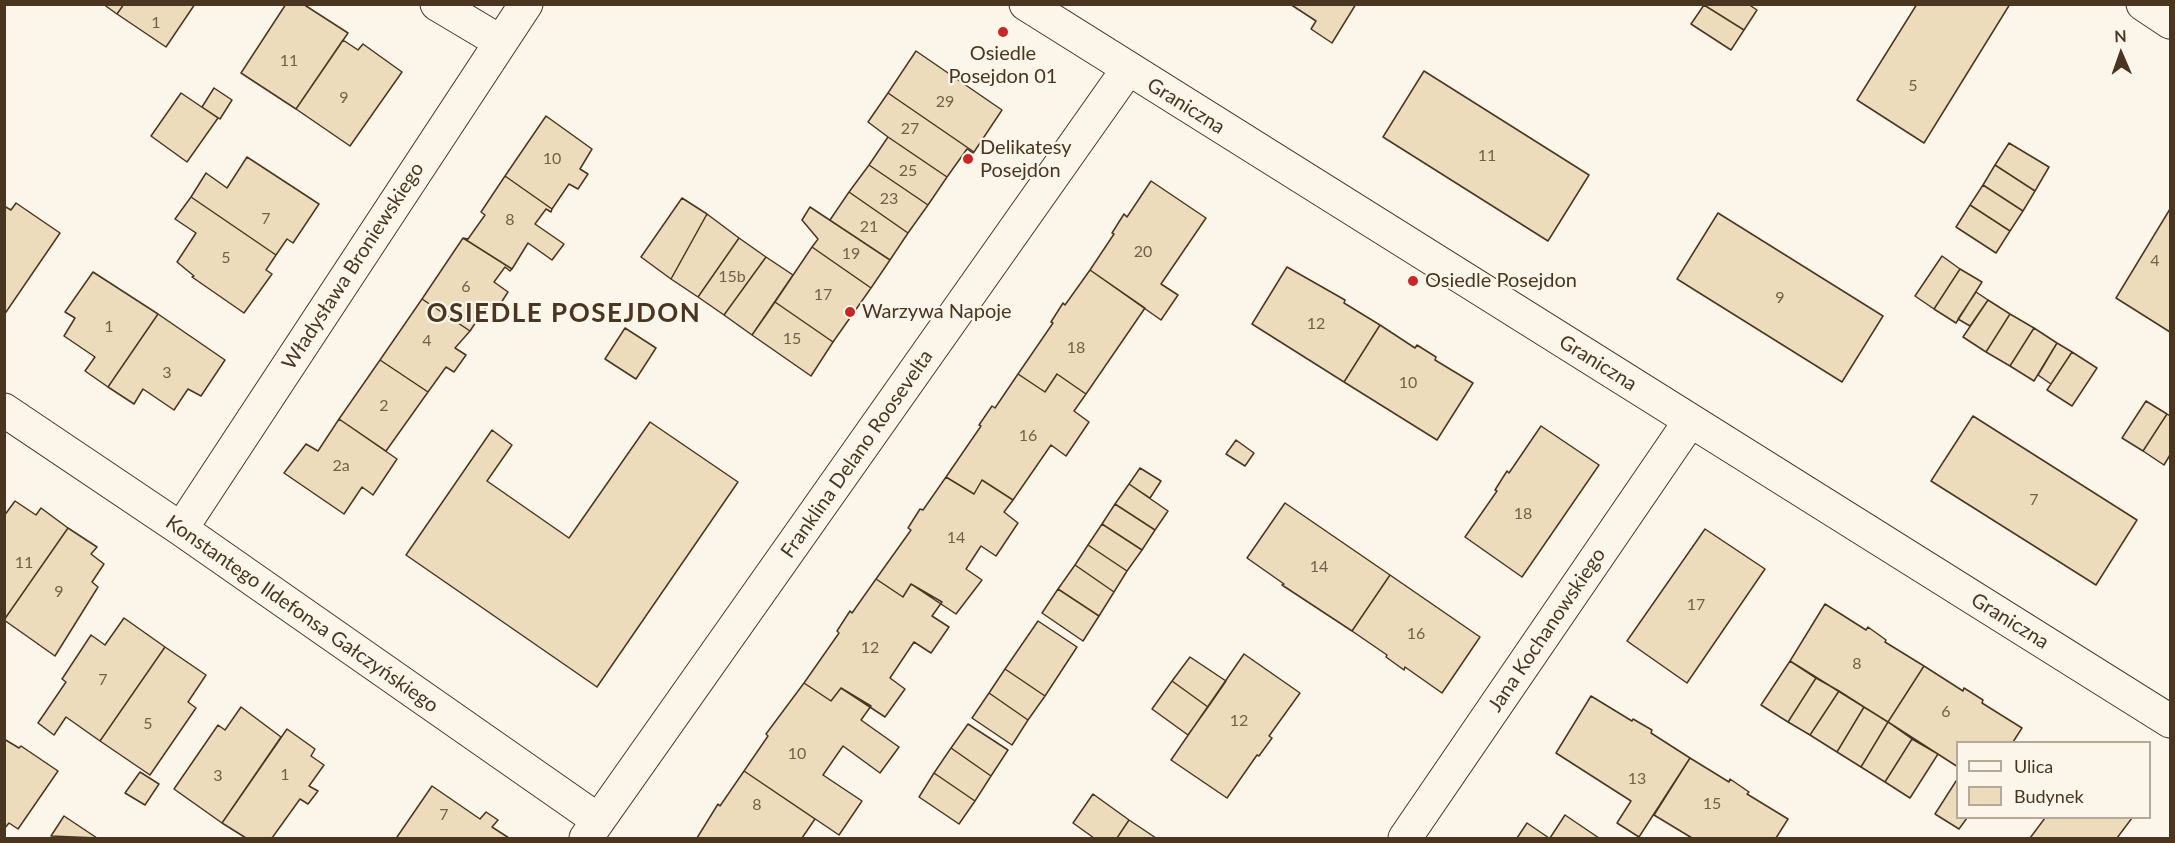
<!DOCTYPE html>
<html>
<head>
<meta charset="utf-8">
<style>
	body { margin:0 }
	#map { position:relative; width:2175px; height:843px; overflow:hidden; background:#fbf6e9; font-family:Lato,sans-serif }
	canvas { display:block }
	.frame { position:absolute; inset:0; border:6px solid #4a3520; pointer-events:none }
	.legend { position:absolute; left:1956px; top:741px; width:195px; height:78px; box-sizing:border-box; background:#fbf6e9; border:2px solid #b4a999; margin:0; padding:8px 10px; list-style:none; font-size:18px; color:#4a3520 }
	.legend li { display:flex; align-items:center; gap:12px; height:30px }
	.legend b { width:30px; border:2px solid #b4a999 }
	.north { position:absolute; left:2091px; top:24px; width:60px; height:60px; -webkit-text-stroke:4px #fbf6e9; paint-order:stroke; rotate:358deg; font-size:16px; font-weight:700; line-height:24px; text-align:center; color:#4a3520 }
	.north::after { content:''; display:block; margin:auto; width:21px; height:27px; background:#4a3520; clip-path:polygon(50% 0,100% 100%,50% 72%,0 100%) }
</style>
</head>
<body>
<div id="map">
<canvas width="2175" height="843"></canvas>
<div class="frame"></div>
<ul class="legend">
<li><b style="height:8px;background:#fbf6e9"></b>Ulica</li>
<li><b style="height:16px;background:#ecdcbc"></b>Budynek</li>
</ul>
<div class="north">N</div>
</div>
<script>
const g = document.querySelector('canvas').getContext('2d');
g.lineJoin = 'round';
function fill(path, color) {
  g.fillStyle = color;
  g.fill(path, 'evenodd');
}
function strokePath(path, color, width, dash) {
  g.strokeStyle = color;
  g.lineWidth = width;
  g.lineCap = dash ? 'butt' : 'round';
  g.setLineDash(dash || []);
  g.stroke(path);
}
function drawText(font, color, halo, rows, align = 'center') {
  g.font = font + ' Lato,sans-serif';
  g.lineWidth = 4.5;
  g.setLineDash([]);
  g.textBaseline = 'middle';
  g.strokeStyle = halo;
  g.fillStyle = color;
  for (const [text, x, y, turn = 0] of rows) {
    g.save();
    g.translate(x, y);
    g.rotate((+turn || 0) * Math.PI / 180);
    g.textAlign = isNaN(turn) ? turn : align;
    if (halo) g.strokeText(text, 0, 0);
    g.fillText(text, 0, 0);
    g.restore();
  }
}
const building = new Path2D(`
	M 103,4 L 124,4 L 117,14 Z
	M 124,4 L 195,4 L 166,47 L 117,14 Z
	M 286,4 L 303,4 L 348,33 L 296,109 L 241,73 Z
	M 1290,4 L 1356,4 L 1332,43 L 1311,29 L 1316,21 Z
	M 1748,4 L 1757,10 L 1744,30 L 1704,5 Z
	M 1917,4 L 2010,4 L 1924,143 L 1857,100 Z
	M 1704,5 L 1744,30 L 1731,50 L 1691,24 Z
	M 343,40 L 358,50 L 363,44 L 402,72 L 350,146 L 296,109 Z
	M 916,51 L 1002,110 L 974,152 L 888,93 Z
	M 1424,71 L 1589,175 L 1548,241 L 1383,137 Z
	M 214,88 L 232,100 L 220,119 L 202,107 Z
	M 181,93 L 218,118 L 187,162 L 151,136 Z
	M 888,93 L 974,152 L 973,153 L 967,149 L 947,177 L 888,137 L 868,122 Z
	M 546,116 L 592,149 L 580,169 L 588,174 L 578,189 L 569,184 L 552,209 L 505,176 Z
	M 888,137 L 947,177 L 928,205 L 869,165 Z
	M 2009,143 L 2049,167 L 2035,191 L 1995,165 Z
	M 247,157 L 319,204 L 293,243 L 287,239 L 276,255 L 191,197 L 206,173 L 227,188 Z
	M 869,165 L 928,205 L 908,233 L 849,192 Z
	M 1995,165 L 2035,191 L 2023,211 L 1983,185 Z
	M 505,176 L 552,209 L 551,212 L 546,209 L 535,224 L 564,244 L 552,260 L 528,243 L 512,269 L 463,238 L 468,239 L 485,215 L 481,212 Z
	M 1151,181 L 1206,218 L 1161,284 L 1178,295 L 1161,320 L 1090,270 L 1114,234 L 1112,233 L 1124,214 L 1127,217 Z
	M 1983,185 L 2023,211 L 2010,231 L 1970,205 Z
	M 849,192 L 908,233 L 890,260 L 830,220 Z
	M 191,197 L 276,255 L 266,270 L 272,274 L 244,313 L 192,277 L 194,276 L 177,262 L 196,233 L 175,219 Z
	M 682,198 L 707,214 L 671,279 L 641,257 Z
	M 16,203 L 60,233 L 4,315 L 4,206 L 11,210 Z
	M 1970,205 L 2010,231 L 1996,253 L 1956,227 Z
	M 810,207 L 890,260 L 871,288 L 812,247 L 818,239 L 802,220 Z
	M 2170,209 L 2170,332 L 2116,298 Z
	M 1718,213 L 1883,316 L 1842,382 L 1677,279 Z
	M 707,214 L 739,238 L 698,297 L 671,279 Z
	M 463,238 L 512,269 L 510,271 L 505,267 L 494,282 L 508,292 L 497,309 L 488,304 L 470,331 L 422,299 Z
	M 739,238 L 766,257 L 724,315 L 698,297 Z
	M 812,247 L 871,288 L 833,342 L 775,302 Z
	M 1942,256 L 1960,269 L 1934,309 L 1915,296 Z
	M 766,257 L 793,275 L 752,335 L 724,315 Z
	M 1287,267 L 1345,300 L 1344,303 L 1380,325 L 1344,382 L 1252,324 Z
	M 1960,269 L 1982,282 L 1956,323 L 1934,309 Z
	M 1090,270 L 1145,308 L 1086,394 L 1057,374 L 1045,392 L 1018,374 L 1053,323 L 1051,322 L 1063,303 L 1065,305 Z
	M 93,272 L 158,314 L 108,387 L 85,371 L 95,357 L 64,336 L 75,318 L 65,312 Z
	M 1976,292 L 1988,300 L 1970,326 L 1958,319 Z
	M 422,299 L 470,331 L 455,348 L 466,355 L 454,372 L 446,367 L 428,392 L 380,360 Z
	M 1988,300 L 2010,314 L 1986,352 L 1963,337 Z
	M 775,302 L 833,342 L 811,376 L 752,335 Z
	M 158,314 L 225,360 L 201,396 L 188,389 L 174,410 L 143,389 L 134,404 L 108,387 Z
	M 2010,314 L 2034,328 L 2010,366 L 1986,352 Z
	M 1380,325 L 1415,348 L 1417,345 L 1436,357 L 1435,360 L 1473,383 L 1437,440 L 1344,382 Z
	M 625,328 L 656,348 L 636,379 L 605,359 Z
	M 2034,328 L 2057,343 L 2034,381 L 2010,366 Z
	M 2057,343 L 2072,352 L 2051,384 L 2038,375 Z
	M 2072,352 L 2097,368 L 2072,406 L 2047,390 Z
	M 380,360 L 428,392 L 386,451 L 339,419 Z
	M 1018,374 L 1045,392 L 1057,374 L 1086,394 L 1074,411 L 1089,422 L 1066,456 L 1051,445 L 1013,500 L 982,480 L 974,494 L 946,477 L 981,426 L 979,425 L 992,406 L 995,408 Z
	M 2146,401 L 2167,414 L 2143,451 L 2122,438 Z
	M 2167,414 L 2170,416 L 2170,455 L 2164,465 L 2143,451 Z
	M 1973,416 L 2137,520 L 2096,585 L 1931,481 Z
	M 339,419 L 397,459 L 373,495 L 362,487 L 344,514 L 284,473 L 306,444 L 318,451 Z
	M 650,422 L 738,482 L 597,687 L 406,555 L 492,430 L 512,445 L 487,481 L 569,538 Z
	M 1541,426 L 1599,465 L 1522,577 L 1465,537 L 1497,491 L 1495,490 L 1507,471 L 1509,473 Z
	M 1236,440 L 1254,453 L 1245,466 L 1226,454 Z
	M 1140,468 L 1161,481 L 1150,498 L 1129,484 Z
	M 946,477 L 974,494 L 982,480 L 1013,500 L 1004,512 L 1018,523 L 996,556 L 981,546 L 966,569 L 982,580 L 956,614 L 911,584 L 903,597 L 876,579 L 911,530 L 908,528 L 920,509 L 923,510 Z
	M 1129,484 L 1168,511 L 1155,530 L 1115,504 Z
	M 15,501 L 36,515 L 41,508 L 68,528 L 4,620 L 4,516 Z
	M 1285,503 L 1390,575 L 1352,631 L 1282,585 L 1284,584 L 1247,558 Z
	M 1115,504 L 1155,530 L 1142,550 L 1102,524 Z
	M 1102,524 L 1142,550 L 1127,571 L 1088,545 Z
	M 68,528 L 97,547 L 91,554 L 104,564 L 92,582 L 98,587 L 55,656 L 4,620 Z
	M 1705,529 L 1765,569 L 1687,683 L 1627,641 Z
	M 1088,545 L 1127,571 L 1114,592 L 1075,565 Z
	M 1075,565 L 1114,592 L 1099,616 L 1058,589 Z
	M 1390,575 L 1480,637 L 1442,693 L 1405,667 L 1404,670 L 1386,657 L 1387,655 L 1352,631 Z
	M 876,579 L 903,597 L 911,584 L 942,602 L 932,616 L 949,627 L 931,653 L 914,642 L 890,678 L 905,689 L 885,717 L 841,688 L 831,701 L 804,683 L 839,633 L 837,631 L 850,611 L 852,613 Z
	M 1058,589 L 1099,616 L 1083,641 L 1042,613 Z
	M 1825,604 L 1866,630 L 1868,627 L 1886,640 L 1885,642 L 1924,666 L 1888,722 L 1790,661 Z
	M 124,618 L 165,647 L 100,741 L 66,717 L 54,735 L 38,723 L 66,682 L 62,679 L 91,635 L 105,645 Z
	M 1038,621 L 1077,647 L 1045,696 L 1005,669 Z
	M 165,647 L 206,675 L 188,702 L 196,708 L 150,775 L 100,741 Z
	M 1244,654 L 1300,693 L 1269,736 L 1272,738 L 1259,756 L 1257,755 L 1227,798 L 1171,760 Z
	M 1190,657 L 1226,681 L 1208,707 L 1172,681 Z
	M 1790,661 L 1816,678 L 1788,722 L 1761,705 Z
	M 1924,666 L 1963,691 L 1964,688 L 1983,700 L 1982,703 L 2022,728 L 2013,742 L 1958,742 L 1958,767 L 1888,722 Z
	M 1005,669 L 1045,696 L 1028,720 L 989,693 Z
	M 1816,678 L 1839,691 L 1810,735 L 1788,722 Z
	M 1172,681 L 1208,707 L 1188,735 L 1152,709 Z
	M 804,683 L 831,701 L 841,688 L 871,706 L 861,720 L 899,747 L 880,773 L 843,746 L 823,775 L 862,801 L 839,835 L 744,771 L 768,736 L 766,734 Z
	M 1839,691 L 1864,707 L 1837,752 L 1810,735 Z
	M 989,693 L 1028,720 L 1012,745 L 972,718 Z
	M 1591,696 L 1632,721 L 1633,719 L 1652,730 L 1651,733 L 1690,758 L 1639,837 L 1617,823 L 1631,801 L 1556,753 Z
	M 241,707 L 281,737 L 222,823 L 174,789 L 218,725 L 225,730 Z
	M 1864,707 L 1888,722 L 1861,767 L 1837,752 Z
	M 1888,722 L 1912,739 L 1885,782 L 1861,767 Z
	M 968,724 L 1008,750 L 991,776 L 951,748 Z
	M 287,729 L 315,749 L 311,756 L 324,765 L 309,786 L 318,791 L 308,804 L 300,799 L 272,838 L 246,838 L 222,823 Z
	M 4,739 L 19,748 L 21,746 L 58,771 L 18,829 L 9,823 L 4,829 Z
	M 1912,739 L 1938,754 L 1910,798 L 1885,782 Z
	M 951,748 L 991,776 L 975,801 L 934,773 Z
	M 1690,758 L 1729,782 L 1730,779 L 1749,792 L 1747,794 L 1788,819 L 1776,838 L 1692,838 L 1654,815 Z
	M 744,771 L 815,819 L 802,838 L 697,838 L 718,804 L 720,806 Z
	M 140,772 L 159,784 L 145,805 L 125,793 Z
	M 934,773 L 975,801 L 959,824 L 919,797 Z
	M 1958,778 L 1958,818 L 1967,818 L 1959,829 L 1935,814 Z
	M 432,786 L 480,819 L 486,812 L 498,820 L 492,827 L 509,838 L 399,838 L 397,837 Z
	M 1093,794 L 1129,820 L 1117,838 L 1094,838 L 1073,823 Z
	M 1565,815 L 1599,838 L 1550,838 Z
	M 64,816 L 97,838 L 51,836 Z
	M 2045,818 L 2132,818 L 2117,838 L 2030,838 Z
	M 1129,820 L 1156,838 L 1117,838 Z
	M 1527,823 L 1549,838 L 1550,838 L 1517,838 Z`);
fill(building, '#ecdcbc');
strokePath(building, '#4a3520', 1.5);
const minor = new Path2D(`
	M 437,4 L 499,41
	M 1026,4 L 2170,721
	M 2143,4 L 2170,22
	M 4,410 L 181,529 L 598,820
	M 181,529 L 526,4
	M 586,838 L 1128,69
	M 1405,838 L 1690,421`);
strokePath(minor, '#4a3520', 35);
strokePath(minor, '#fbf6e9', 33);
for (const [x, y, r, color] of [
	[1003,32,6,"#c62828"],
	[968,159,6,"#c62828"],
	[1413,281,6,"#c62828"],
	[850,312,6,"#c62828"]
]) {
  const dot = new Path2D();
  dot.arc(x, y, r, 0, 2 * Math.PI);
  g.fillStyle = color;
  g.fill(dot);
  strokePath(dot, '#fbf6e9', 2);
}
drawText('16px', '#725f47', null, [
	["1",156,23],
	["11",289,61],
	["5",1913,86],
	["9",344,98],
	["29",945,102],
	["27",910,129],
	["11",1487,156],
	["10",552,159],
	["25",908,171],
	["23",889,199],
	["7",266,219],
	["8",510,220],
	["21",869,227],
	["20",1143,252],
	["19",851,254],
	["5",226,258],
	["4",2155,261],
	["15b",732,277],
	["6",466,287],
	["17",823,295],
	["9",1780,298],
	["12",1316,324],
	["1",109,327],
	["15",792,339],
	["4",427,341],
	["18",1076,348],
	["3",167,373],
	["10",1408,383],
	["2",384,406],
	["16",1028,436],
	["2a",341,466],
	["7",2034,500],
	["18",1523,514],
	["14",956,538],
	["11",24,563],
	["14",1319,567],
	["9",59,592],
	["17",1696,605],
	["16",1416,634],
	["12",870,648],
	["8",1857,664],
	["7",103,680],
	["6",1946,712],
	["12",1239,721],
	["5",148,724],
	["10",797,754],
	["1",285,775],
	["3",218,776],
	["13",1637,779],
	["15",1712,804],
	["8",757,805],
	["7",444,815]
]);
drawText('20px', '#4a3520', '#fbf6e9', [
	["Osiedle",1003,54,"center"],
	["Posejdon 01",1003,77,"center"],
	["Delikatesy",980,148],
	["Posejdon",980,171],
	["Osiedle Posejdon",1425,281],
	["Warzywa Napoje",862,312]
], 'left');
drawText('20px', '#4a3520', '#fbf6e9', [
	["Graniczna",1186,106,32],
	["Władysława Broniewskiego",353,266,-57],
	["Graniczna",1598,363,32],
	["Franklina Delano Roosevelta",857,454,-55],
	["Konstantego Ildefonsa Gałczyńskiego",302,614,35],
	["Graniczna",2010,621,32],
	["Jana Kochanowskiego",1547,630,-56]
]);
g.letterSpacing = '1.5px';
drawText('bold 26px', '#4a3520', '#fbf6e9', [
	["OSIEDLE POSEJDON",564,314]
]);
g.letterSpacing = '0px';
</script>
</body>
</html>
